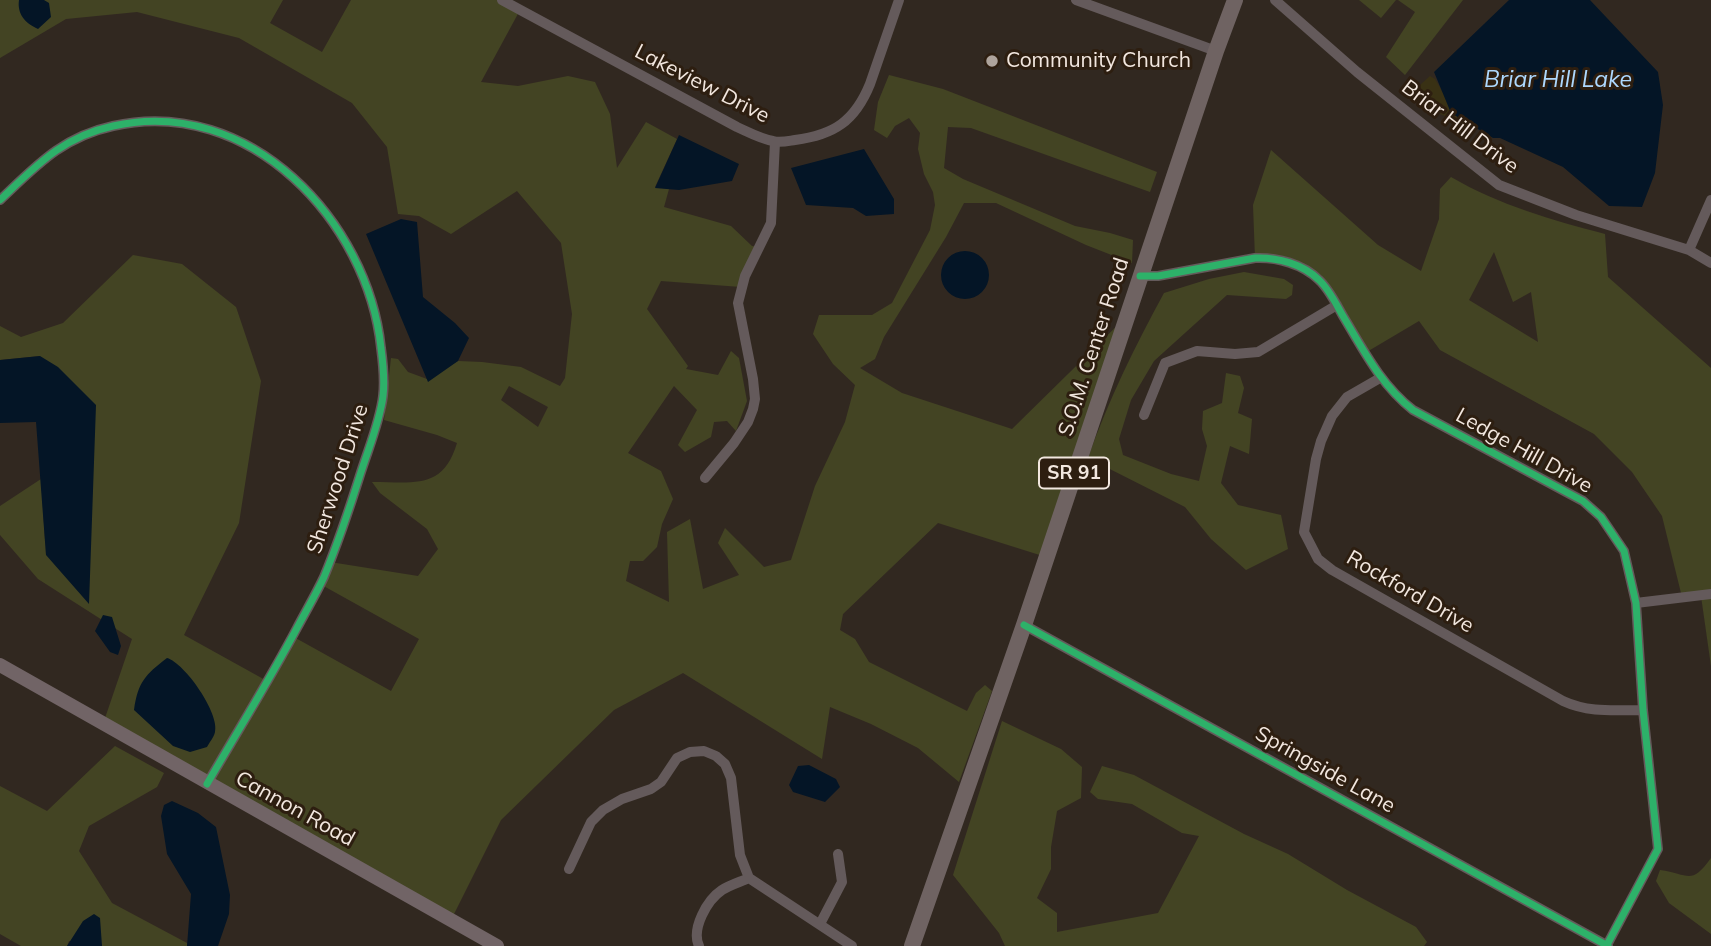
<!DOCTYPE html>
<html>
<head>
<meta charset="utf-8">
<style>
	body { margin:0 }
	canvas { display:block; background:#312820 }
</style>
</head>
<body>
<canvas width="1711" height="946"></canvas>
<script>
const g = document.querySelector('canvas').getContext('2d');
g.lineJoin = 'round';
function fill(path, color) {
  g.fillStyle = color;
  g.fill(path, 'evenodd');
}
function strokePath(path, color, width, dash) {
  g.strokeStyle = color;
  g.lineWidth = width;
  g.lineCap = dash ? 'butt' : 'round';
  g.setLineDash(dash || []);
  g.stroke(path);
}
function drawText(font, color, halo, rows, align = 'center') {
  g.font = font + ' Mulish,sans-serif';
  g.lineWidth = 6;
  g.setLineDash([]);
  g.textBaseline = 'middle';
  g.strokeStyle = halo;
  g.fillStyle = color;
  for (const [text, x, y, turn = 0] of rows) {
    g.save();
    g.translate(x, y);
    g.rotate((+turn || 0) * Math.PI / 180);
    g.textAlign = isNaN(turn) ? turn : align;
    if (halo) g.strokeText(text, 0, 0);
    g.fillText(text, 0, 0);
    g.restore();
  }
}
fill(new Path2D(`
	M 0,0 L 283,0 L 270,23 L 322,52 L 351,0 L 502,0 L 520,10 L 481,82 L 518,86 L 568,76 L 595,82 L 610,114 L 617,168 L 646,122 L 677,139 L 655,187 L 669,189 L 664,207 L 731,226 L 752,246 L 761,247 L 741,287 L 661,281 L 647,309 L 688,366 L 686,369 L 718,375 L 731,351 L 739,358 L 747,401 L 736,431 L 727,421 L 714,422 L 711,437 L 685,452 L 678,445 L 697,410 L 674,386 L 628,453 L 661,471 L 673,499 L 662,524 L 657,547 L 643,561 L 630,561 L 626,581 L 669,602 L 667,532 L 690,519 L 703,589 L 739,575 L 718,543 L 725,528 L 764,567 L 791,560 L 815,486 L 845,422 L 855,385 L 833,364 L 813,334 L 819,315 L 872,315 L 892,303 L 930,230 L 935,205 L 933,192 L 924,174 L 918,149 L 920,133 L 909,118 L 895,126 L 887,138 L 874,130 L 878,102 L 889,75 L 943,89 L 1157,172 L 1150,192 L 971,128 L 948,127 L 944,168 L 963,179 L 1075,226 L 1110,233 L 1133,240 L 1132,263 L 1086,245 L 996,203 L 964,203 L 946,237 L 884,337 L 875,359 L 860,368 L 902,393 L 1012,429 L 1126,317 L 1046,557 L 938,523 L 843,614 L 840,630 L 855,639 L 869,662 L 967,711 L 976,693 L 985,685 L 992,691 L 959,782 L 918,748 L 871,724 L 830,707 L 822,759 L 683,673 L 614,710 L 501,820 L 451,920 L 103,724 L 132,639 L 38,579 L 0,535 L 0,506 L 41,479 L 46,555 L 40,356 L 0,360 L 0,326 L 21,337 L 63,323 L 133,255 L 182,264 L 236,307 L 261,381 L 239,523 L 184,635 L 267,681 L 292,636 L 391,691 L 419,639 L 320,584 L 330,562 L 418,576 L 438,549 L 427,529 L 380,493 L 372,482 C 414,482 443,490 457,443 L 437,435 L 384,420 L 391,358 L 398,359 L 408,372 L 427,379 L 458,361 L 482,362 L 521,367 L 560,386 L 565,378 L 572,314 L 561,243 L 517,191 L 451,234 L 419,216 L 398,214 L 387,147 L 352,103 L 239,38 L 137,12 L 66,19 L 0,58 ZM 509,386 L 548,407 L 538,427 L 501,400 Z
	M 1359,0 L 1396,0 L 1381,18 Z
	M 1398,0 L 1463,0 L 1405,75 L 1386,57 L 1415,12 Z
	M 1271,150 L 1378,245 L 1421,271 L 1439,219 L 1440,189 L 1451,177 C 1499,205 1552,220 1605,234 L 1608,277 L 1711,368 L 1711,666 L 1701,596 L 1682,597 L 1662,516 L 1632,472 L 1594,434 L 1440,350 L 1419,321 L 1365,353 L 1337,305 L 1302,268 L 1255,258 L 1253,205 ZM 1494,252 L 1513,302 L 1531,292 L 1538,342 L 1469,300 Z
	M 1244,272 L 1284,279 L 1293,285 L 1292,295 L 1286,299 L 1227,295 L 1154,361 L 1131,400 L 1119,439 L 1123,455 L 1171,474 L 1199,481 L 1207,446 L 1202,429 L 1203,411 L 1222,403 L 1226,373 L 1240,376 L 1244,388 L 1238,413 L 1252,419 L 1249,454 L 1230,446 L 1221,483 L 1238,505 L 1281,515 L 1288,549 L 1246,570 L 1211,539 L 1185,507 L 1088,458 C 1108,401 1135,346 1164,293 L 1209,279 Z
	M 1002,721 L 1061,749 L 1082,767 L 1081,798 L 1057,811 L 1051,847 L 1051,869 L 1037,898 L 1057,913 L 1057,932 L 1158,913 L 1199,836 L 1182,833 L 1132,804 L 1098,799 L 1090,792 L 1102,766 L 1134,775 L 1244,834 L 1288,854 L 1347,890 L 1416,927 L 1427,942 L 1424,946 L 1005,946 L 999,933 L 953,875 Z
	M 115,746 L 164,773 L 157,787 L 89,826 L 79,851 L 112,903 L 187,943 L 187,946 L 102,946 L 102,944 L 69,941 L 67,946 L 21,946 L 0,934 L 0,786 L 47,811 Z
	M 1711,858 L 1711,934 L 1669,903 L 1656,881 L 1660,870 C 1689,874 1691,886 1711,858 Z`), '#434423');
fill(new Path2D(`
	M 1430,76 L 1435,79 L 1458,119 L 1456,121 L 1429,109 L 1418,95 L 1420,85 Z`), '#393114');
fill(new Path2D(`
	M 19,0 L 44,0 L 49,3 L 51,17 L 38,29 C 25,23 17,14 19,0 Z
	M 1509,0 L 1590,0 L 1658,72 L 1663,105 L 1655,173 L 1642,207 L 1609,206 L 1563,167 L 1500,138 L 1493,138 L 1451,113 L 1434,72 Z
	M 679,135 L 739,164 L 732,181 L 679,190 L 655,188 Z
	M 864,149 L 894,199 L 894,214 L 866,216 L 853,208 L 806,205 L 791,168 Z
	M 401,219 L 417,222 L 423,297 L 455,323 L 469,338 L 458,361 L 428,382 L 366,234 Z
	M941 275a24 24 0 1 1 48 0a24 24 0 1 1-48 0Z
	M 40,356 L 58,367 L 96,405 L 89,604 L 46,555 L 36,422 L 0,423 L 0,360 Z
	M 103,615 L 112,617 L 121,646 L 118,655 L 110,652 L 95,631 Z
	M 167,658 C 185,663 220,714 215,732 C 214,737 209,743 207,747 L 190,752 L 173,746 L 134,710 C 138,682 145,675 167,658 Z
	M 809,765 L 836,779 L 840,787 L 825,802 L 793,792 L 789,785 L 798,766 Z
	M 172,801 L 198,813 L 216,827 L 230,895 L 229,914 L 218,946 L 187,946 L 191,894 L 167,854 L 161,816 L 164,805 Z
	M 94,914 L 100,918 L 102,946 L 67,946 L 83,921 Z`), '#041526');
strokePath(new Path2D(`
	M 502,0 L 737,127 C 748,132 761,139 773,141 C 780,143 788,141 795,140 C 834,135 855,121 870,84 L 899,0
	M 1076,0 L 1216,51
	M 1275,0 L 1357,72 L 1499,185 L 1576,215 L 1689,250 L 1711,263
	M 0,200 C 36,166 62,137 113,126 C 249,95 368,221 381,348 C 383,363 385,380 383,396 C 380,421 369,447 361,472 C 350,507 338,543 324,577 C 316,594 306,611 297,628 C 269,681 237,732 207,784
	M 1689,250 L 1711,200
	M 1140,276 L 1158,276 L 1255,258 C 1277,257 1303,264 1319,280 C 1329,289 1336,304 1343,316 C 1364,351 1381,385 1413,410 L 1583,501 L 1601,517 L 1624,551 L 1636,603 L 1643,710 L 1658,849 L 1607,945
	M 1380,378 L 1347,397 L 1332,416 L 1321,441 L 1316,459 L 1304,532 L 1318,559 L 1332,570 L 1563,701 C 1589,713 1614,710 1643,710
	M 1144,415 L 1165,363 L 1197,351 L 1235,354 L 1258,352 L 1337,305
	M 705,478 L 734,443 L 748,422 L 753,409 L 755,399 L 753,379 L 738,303 L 745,276 L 771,223 L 775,142
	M 1636,603 L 1711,594
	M 1024,625 L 1608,946
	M 569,869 L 591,822 L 603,810 L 622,799 L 651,789 L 661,782 L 677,758 L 690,752 L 704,751 L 716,756 L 725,764 L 731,778 L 740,855 L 749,878 L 852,946
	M 820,924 L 842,882 L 838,854
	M 699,946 C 691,929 707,900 722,890 C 730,885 740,882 749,878`), '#645a5b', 10);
strokePath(new Path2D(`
	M 0,665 L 497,946`), '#716466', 14);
strokePath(new Path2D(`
	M 912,946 L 1024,625 L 1216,51 L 1235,0`), '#6f6362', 16);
strokePath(new Path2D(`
	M 0,200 C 36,166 62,137 113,126 C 249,95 368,221 381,348 C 383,363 385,380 383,396 C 380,421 369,447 361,472 C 350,507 338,543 324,577 C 316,594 306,611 297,628 C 269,681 237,732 207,784
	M 1140,276 L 1158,276 L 1255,258 C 1277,257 1303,264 1319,280 C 1329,289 1336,304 1343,316 C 1364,351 1381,385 1413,410 L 1583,501 L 1601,517 L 1624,551 L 1636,603 L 1643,710 L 1658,849 L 1607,945
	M 1024,625 L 1608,946`), '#2db169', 7);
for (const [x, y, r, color] of [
	[992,61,7,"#aea49c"]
]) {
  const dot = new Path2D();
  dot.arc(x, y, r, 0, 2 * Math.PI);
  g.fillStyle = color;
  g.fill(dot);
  strokePath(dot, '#2d1e10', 2.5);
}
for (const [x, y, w] of [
	[1074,473,70]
]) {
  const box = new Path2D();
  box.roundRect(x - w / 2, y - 15.5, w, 31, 5);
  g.fillStyle = '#2d1e10';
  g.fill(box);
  strokePath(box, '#f2e7df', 2);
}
drawText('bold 19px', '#f2e7df', null, [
	["SR 91",1074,473]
]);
drawText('21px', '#f2e7df', '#2d1e10', [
	["Community Church",1006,61]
], 'left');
drawText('21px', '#f2e7df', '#2d1e10', [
	["Lakeview Drive",702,84,27],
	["Briar Hill Drive",1460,127,37],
	["S.O.M. Center Road",1094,347,-72],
	["Ledge Hill Drive",1524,451,29],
	["Sherwood Drive",338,479,-72],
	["Rockford Drive",1410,592,30],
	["Springside Lane",1325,770,29],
	["Cannon Road",295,809,29]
]);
drawText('italic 23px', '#add8fe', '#2d1e10', [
	["Briar Hill Lake",1558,80]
]);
</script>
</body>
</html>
